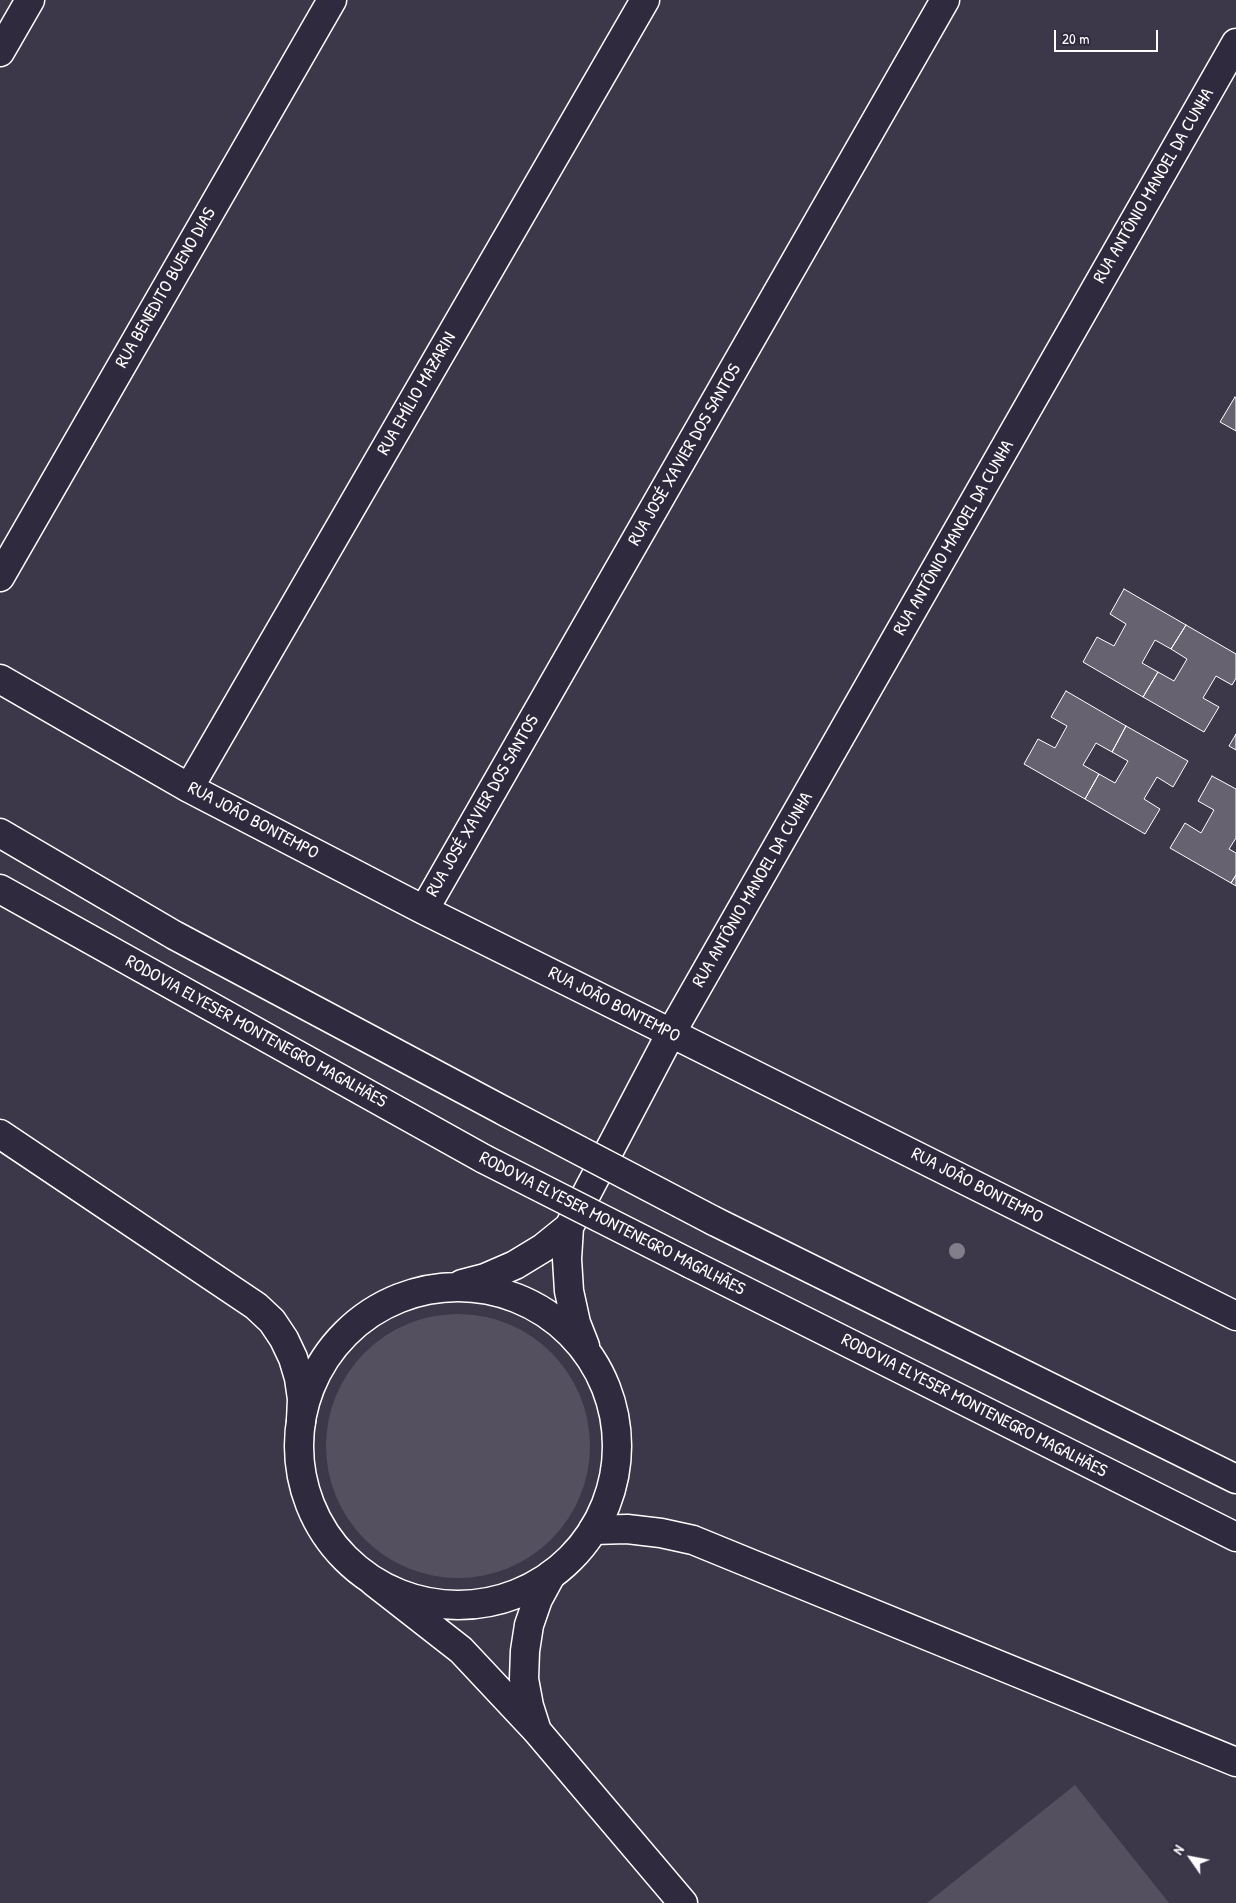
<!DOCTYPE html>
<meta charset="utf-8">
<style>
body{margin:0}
#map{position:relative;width:1236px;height:1903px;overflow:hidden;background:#3c3749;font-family:"Patrick Hand",sans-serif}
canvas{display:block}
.north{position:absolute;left:1166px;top:1833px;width:50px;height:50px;-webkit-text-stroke:4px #2f2a3d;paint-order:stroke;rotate:303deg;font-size:14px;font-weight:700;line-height:20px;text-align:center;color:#fff}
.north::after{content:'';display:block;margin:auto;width:18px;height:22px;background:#fff;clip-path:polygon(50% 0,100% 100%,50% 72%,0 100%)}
.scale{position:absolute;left:1054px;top:30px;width:104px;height:22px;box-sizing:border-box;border:2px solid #fff;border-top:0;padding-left:6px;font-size:15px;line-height:18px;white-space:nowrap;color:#fff;-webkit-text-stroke:4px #2f2a3d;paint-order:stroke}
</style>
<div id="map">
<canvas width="1236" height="1903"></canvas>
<div class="north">N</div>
<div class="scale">20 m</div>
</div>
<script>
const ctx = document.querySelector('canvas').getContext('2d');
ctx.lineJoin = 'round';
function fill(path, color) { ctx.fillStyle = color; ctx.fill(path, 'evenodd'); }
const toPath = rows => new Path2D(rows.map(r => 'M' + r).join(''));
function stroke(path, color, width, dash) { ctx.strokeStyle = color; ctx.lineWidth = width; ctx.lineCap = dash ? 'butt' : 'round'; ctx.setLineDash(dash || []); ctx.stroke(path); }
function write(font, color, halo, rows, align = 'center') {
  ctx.font = font + ' "Patrick Hand",sans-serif'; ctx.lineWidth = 4; ctx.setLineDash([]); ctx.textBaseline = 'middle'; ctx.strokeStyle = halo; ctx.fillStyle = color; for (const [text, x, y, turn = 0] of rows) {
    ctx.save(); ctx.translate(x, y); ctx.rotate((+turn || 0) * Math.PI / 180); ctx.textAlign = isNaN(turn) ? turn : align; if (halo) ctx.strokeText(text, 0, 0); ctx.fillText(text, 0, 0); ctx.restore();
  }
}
fill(toPath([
 '326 1446a132 132 0 1 1 264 0a132 132 0 1 1-264 0Z',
 [1075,1785,1169,1903,927,1903]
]), '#555060');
const building = toPath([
 [1235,397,1236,398,1236,431,1220,422,1235,397],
 [1124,589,1186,625,1171,649,1155,640,1142,663,1158,672,1143,697,1083,662,1097,637,1114,646,1126,624,1110,614,1124,589],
 [1186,625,1236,654,1236,678,1232,685,1216,676,1203,698,1219,707,1204,732,1143,697,1158,672,1174,681,1187,659,1171,649,1186,625],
 [1066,691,1126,726,1112,752,1096,743,1083,765,1099,774,1085,799,1024,764,1038,739,1055,748,1067,726,1051,717,1066,691],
 [1126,726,1188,761,1173,787,1157,777,1144,799,1160,809,1145,834,1085,799,1099,774,1115,783,1128,761,1112,752,1126,726],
 [1236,734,1236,750,1229,746,1236,734],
 [1212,776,1236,789,1236,838,1229,849,1236,853,1236,875,1231,883,1170,848,1185,823,1201,833,1214,810,1198,801,1212,776],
 [1236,875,1236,886,1231,883,1236,875]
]);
fill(building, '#666270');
stroke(building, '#fff', 1);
const minor = toPath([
 [0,52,30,0],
 [0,577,332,0],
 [0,679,189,788,424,910,671,1033,1236,43],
 [189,788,645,0],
 [424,910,945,0],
 [593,1530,627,1529,661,1533,693,1540,1236,1762],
 [374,1582,461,1650,537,1731,683,1903],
 [536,1728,529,1706,524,1679,525,1651,529,1625,538,1599,551,1575]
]);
const tertiary = toPath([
 [569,1227,567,1259,569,1291,576,1323,585,1346],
 [462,1284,485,1278,515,1265,543,1248,569,1227,671,1033,1236,1316],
 '299 1446a159 159 0 1 1 318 0a159 159 0 1 1-318 0Z'
]);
const primary = toPath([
 [0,833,174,935,506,1112],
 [0,889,484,1159],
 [0,1134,256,1306,272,1321,284,1339,293,1358,299,1378,302,1399,301,1421],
 [714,1221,1236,1479],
 [691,1264,1236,1537]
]);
stroke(minor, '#fff', 31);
stroke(tertiary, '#fff', 31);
stroke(primary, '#fff', 31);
stroke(minor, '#2f2a3d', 28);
stroke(tertiary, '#2f2a3d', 28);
stroke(primary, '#2f2a3d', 28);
const primaryBridge = toPath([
 [506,1112,714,1221],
 [484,1159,691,1264]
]);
stroke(primaryBridge, '#fff', 31, []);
stroke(primaryBridge, '#2f2a3d', 28);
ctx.fillStyle = '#827e8a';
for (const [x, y] of [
 [957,1251]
]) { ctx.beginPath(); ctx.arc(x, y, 8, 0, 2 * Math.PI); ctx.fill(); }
write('18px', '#fff', '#2f2a3d', [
 ["RUA ANTÔNIO MANOEL DA CUNHA",1154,186,-60],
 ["RUA BENEDITO BUENO DIAS",166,288,-60],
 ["RUA EMÍLIO MAZARIN",417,394,-60],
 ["RUA JOSÉ XAVIER DOS SANTOS",685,455,-60],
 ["RUA ANTÔNIO MANOEL DA CUNHA",954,538,-60],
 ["RUA JOSÉ XAVIER DOS SANTOS",483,806,-60],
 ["RUA JOÃO BONTEMPO",253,821,28],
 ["RUA ANTÔNIO MANOEL DA CUNHA",753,890,-60],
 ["RUA JOÃO BONTEMPO",614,1005,27],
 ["RODOVIA ELYESER MONTENEGRO MAGALHÃES",256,1032,29],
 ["RUA JOÃO BONTEMPO",977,1186,27],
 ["RODOVIA ELYESER MONTENEGRO MAGALHÃES",612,1224,27],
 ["RODOVIA ELYESER MONTENEGRO MAGALHÃES",974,1406,27]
]);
</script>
